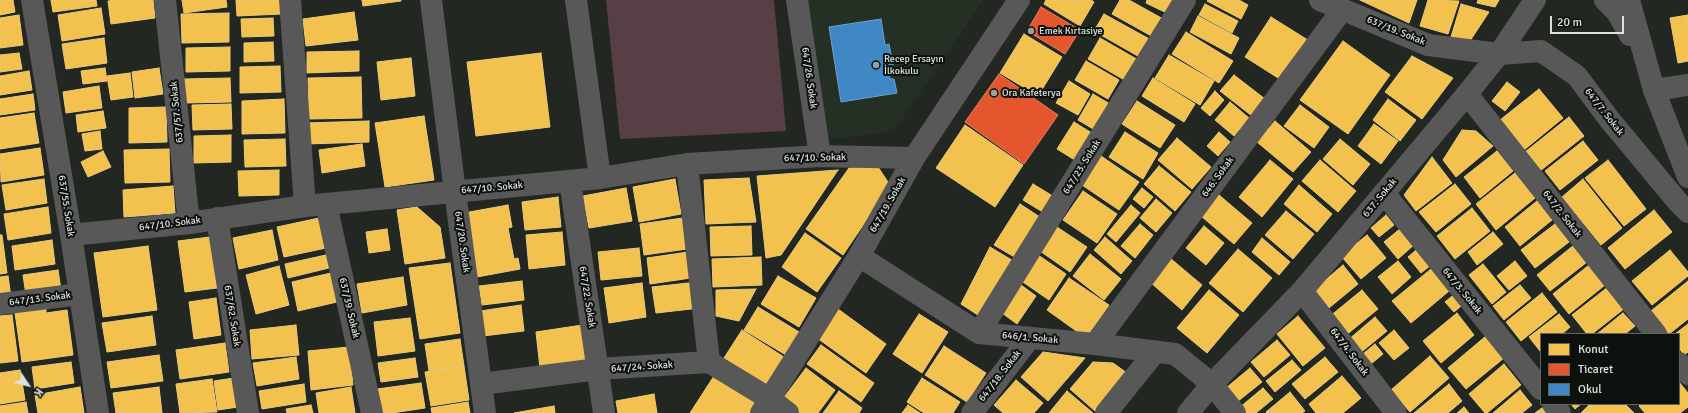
<!DOCTYPE html>
<meta charset="utf-8">
<style>
body{margin:0}
#map{position:relative;width:1688px;height:413px;overflow:hidden;background:#222722;font-family:Signika,sans-serif}
canvas{display:block}
.legend{position:absolute;left:1540px;top:333px;width:140px;height:72px;box-sizing:border-box;background:#0d110d;border:1px solid #606560;margin:0;padding:5px 7px;list-style:none;font-size:12px;color:#dce2dc}
.legend li{display:flex;align-items:center;gap:8px;height:20px}
.legend b{width:20px;border:1px solid #606560}
.north{position:absolute;left:8px;top:365px;width:40px;height:40px;-webkit-text-stroke:3px #0d110d;paint-order:stroke;rotate:125deg;font-size:11px;font-weight:700;line-height:16px;text-align:center;color:#dce2dc}
.north::after{content:'';display:block;margin:auto;width:14px;height:18px;background:#dce2dc;clip-path:polygon(50% 0,100% 100%,50% 72%,0 100%)}
.scale{position:absolute;left:1550px;top:16px;width:74px;height:18px;box-sizing:border-box;border:2px solid #dce2dc;border-top:0;padding-left:5px;font-size:12px;line-height:14px;white-space:nowrap;color:#dce2dc;-webkit-text-stroke:3px #0d110d;paint-order:stroke}
</style>
<div id="map">
<canvas width="1688" height="413"></canvas>
<ul class="legend">
<li><b style="height:11px;background:#f2c14e"></b>Konut</li>
<li><b style="height:11px;background:#e4572e"></b>Ticaret</li>
<li><b style="height:11px;background:#3f88c5"></b>Okul</li>
</ul>
<div class="north">K</div>
<div class="scale">20 m</div>
</div>
<script>
const ctx = document.querySelector('canvas').getContext('2d');
ctx.lineJoin = 'round';
function fill(path, color) { ctx.fillStyle = color; ctx.fill(path, 'evenodd'); }
const toPath = rows => new Path2D(rows.map(r => 'M' + r).join(''));
function stroke(path, color, width, dash) { ctx.strokeStyle = color; ctx.lineWidth = width; ctx.lineCap = dash ? 'butt' : 'round'; ctx.setLineDash(dash || []); ctx.stroke(path); }
function write(font, color, halo, rows, align = 'center') {
  ctx.font = font + ' Signika,sans-serif'; ctx.lineWidth = 4; ctx.setLineDash([]); ctx.textBaseline = 'middle'; ctx.strokeStyle = halo; ctx.fillStyle = color; for (const [text, x, y, turn = 0] of rows) {
    ctx.save(); ctx.translate(x, y); ctx.rotate((+turn || 0) * Math.PI / 180); ctx.textAlign = isNaN(turn) ? turn : align; if (halo) ctx.strokeText(text, 0, 0); ctx.fillText(text, 0, 0); ctx.restore();
  }
}
fill(toPath([
 [806,0,983,0,894,131,824,140]
]), '#253024');
fill(toPath([
 [606,0,774,0,786,131,620,139]
]), '#583f46');
const homes = toPath([
 [0,0,13,0,15,12,0,15,0,0],
 [51,0,96,0,97,6,53,12,51,0],
 [115,0,153,0,155,18,111,24,108,1,115,0],
 [182,0,226,0,227,7,184,13,182,0],
 [236,0,282,0,282,14,237,16,236,0],
 [362,0,401,0,401,1,363,6,362,0],
 [1046,0,1091,0,1094,2,1080,26,1044,4,1046,0],
 [1120,0,1129,0,1165,20,1155,38,1112,14,1120,0],
 [1147,0,1181,0,1173,16,1146,3,1147,0],
 [1208,0,1239,0,1248,5,1241,19,1207,1,1208,0],
 [1360,0,1417,0,1409,23,1360,0],
 [1428,0,1459,1,1448,34,1420,26,1428,0],
 [1478,0,1499,0,1495,7,1477,3,1478,0],
 [1205,4,1238,21,1232,33,1199,15,1205,4],
 [1461,4,1489,12,1468,44,1451,37,1461,4],
 [101,8,105,34,62,41,58,15,101,8],
 [354,12,358,40,306,46,303,19,354,12],
 [229,13,229,42,182,43,181,14,229,13],
 [1104,14,1153,41,1143,59,1094,31,1104,14],
 [19,15,23,45,0,48,0,18,19,15],
 [1688,15,1688,61,1678,63,1670,18,1688,15],
 [1198,16,1239,38,1231,54,1190,32,1198,16],
 [1271,17,1311,42,1286,83,1245,57,1271,17],
 [273,18,274,36,242,37,241,19,273,18],
 [1186,32,1233,61,1219,83,1172,54,1186,32],
 [1024,34,1062,57,1038,96,1000,73,1024,34],
 [104,38,107,63,66,69,62,44,104,38],
 [1100,38,1140,61,1128,82,1088,59,1100,38],
 [1343,41,1390,75,1348,134,1300,100,1343,41],
 [273,42,274,61,244,62,244,43,273,42],
 [230,47,230,71,186,72,186,48,230,47],
 [359,51,359,71,307,73,307,52,359,51],
 [19,53,22,69,0,72,0,55,19,53],
 [541,53,550,127,476,136,467,62,541,53],
 [1169,55,1214,81,1200,105,1155,78,1169,55],
 [1412,56,1453,78,1422,119,1385,92,1412,56],
 [411,58,415,96,381,100,377,62,411,58],
 [1086,61,1119,80,1108,99,1075,80,1086,61],
 [280,66,281,92,240,93,240,67,280,66],
 [105,68,107,81,83,84,81,71,105,68],
 [159,68,163,94,135,98,132,72,159,68],
 [29,71,32,90,0,95,0,76,29,71],
 [130,73,133,97,111,100,107,76,130,73],
 [1234,75,1269,102,1256,119,1220,91,1234,75],
 [361,77,362,118,309,119,308,78,361,77],
 [230,78,231,102,185,103,184,79,230,78],
 [1153,78,1195,104,1184,122,1142,96,1153,78],
 [1069,81,1090,94,1078,115,1056,103,1069,81],
 [1507,82,1520,92,1505,111,1492,101,1507,82],
 [99,86,102,108,66,113,63,92,99,86],
 [1539,89,1563,118,1524,150,1500,120,1539,89],
 [1215,91,1224,100,1210,116,1201,108,1215,91],
 [33,94,35,110,0,115,0,99,33,94],
 [1093,94,1110,104,1095,130,1078,120,1093,94],
 [284,99,285,133,242,134,242,101,284,99],
 [1388,99,1416,120,1400,141,1373,120,1388,99],
 [1137,101,1175,125,1160,148,1122,124,1137,101],
 [1230,102,1249,118,1234,136,1215,120,1230,102],
 [231,104,232,129,193,130,192,105,231,104],
 [1300,105,1329,127,1314,148,1284,126,1300,105],
 [166,107,167,142,129,143,129,108,166,107],
 [103,111,106,128,78,132,76,115,103,111],
 [34,113,39,143,0,149,0,118,34,113],
 [424,116,434,180,385,187,375,123,424,116],
 [1569,117,1584,136,1540,171,1525,152,1569,117],
 [369,121,369,142,306,144,305,123,369,121],
 [1275,121,1311,152,1293,172,1257,142,1275,121],
 [1074,122,1095,135,1078,162,1057,149,1074,122],
 [1374,124,1398,141,1381,164,1358,146,1374,124],
 [965,125,1023,165,995,207,936,168,965,125],
 [1462,130,1476,131,1493,146,1456,177,1443,160,1462,130],
 [100,131,102,149,85,151,82,134,100,131],
 [1125,132,1158,153,1143,179,1109,157,1125,132],
 [1219,132,1230,142,1218,156,1207,146,1219,132],
 [231,135,231,162,194,163,194,136,231,135],
 [1177,138,1211,167,1192,189,1158,160,1177,138],
 [285,139,286,166,245,167,244,140,285,139],
 [1340,139,1370,164,1353,185,1323,159,1340,139],
 [1583,141,1598,160,1560,190,1545,171,1583,141],
 [362,144,365,166,322,173,319,150,362,144],
 [40,148,44,175,1,182,0,154,40,148],
 [169,149,170,182,125,183,124,150,169,149],
 [103,151,111,167,88,177,81,162,103,151],
 [1497,151,1513,171,1480,198,1464,177,1497,151],
 [1101,156,1139,182,1119,210,1082,185,1101,156],
 [1432,157,1452,183,1416,211,1404,195,1432,157],
 [1270,160,1293,179,1262,217,1239,197,1270,160],
 [1320,160,1356,191,1338,212,1302,181,1320,160],
 [1608,160,1646,209,1624,226,1585,178,1608,160],
 [1159,166,1191,192,1175,211,1144,184,1159,166],
 [878,167,890,185,843,255,806,229,849,168,878,167],
 [279,170,279,195,239,196,238,171,279,170],
 [838,170,781,255,766,258,757,176,838,170],
 [1515,173,1535,198,1496,230,1476,204,1515,173],
 [749,178,756,222,706,224,704,180,749,178],
 [44,179,47,203,6,210,2,185,44,179],
 [675,179,681,214,639,222,633,187,675,179],
 [1583,179,1622,228,1601,245,1562,197,1583,179],
 [1033,184,1056,198,1046,214,1023,200,1033,184],
 [1455,184,1471,204,1436,232,1419,212,1455,184],
 [1299,185,1332,214,1317,232,1284,204,1299,185],
 [173,186,175,213,124,217,123,190,173,186],
 [626,188,632,221,589,228,583,196,626,188],
 [1142,188,1153,197,1144,208,1133,199,1142,188],
 [1083,191,1117,214,1097,243,1063,220,1083,191],
 [1219,195,1252,223,1234,244,1201,216,1219,195],
 [558,197,561,227,525,230,522,202,558,197],
 [1156,199,1172,213,1156,232,1140,218,1156,199],
 [1537,201,1552,220,1520,246,1505,227,1537,201],
 [1020,204,1043,219,1018,259,994,245,1020,204],
 [508,205,512,227,508,228,514,259,518,258,520,269,477,277,464,213,508,205],
 [1131,205,1140,213,1116,242,1107,234,1131,205],
 [48,207,51,233,8,240,4,214,48,207],
 [417,207,440,227,445,258,405,264,397,210,417,207],
 [1472,208,1490,231,1455,259,1437,236,1472,208],
 [1654,210,1672,232,1625,269,1608,248,1654,210],
 [1286,211,1314,234,1293,259,1265,235,1286,211],
 [1386,215,1394,225,1379,237,1371,228,1386,215],
 [319,218,326,248,284,257,277,227,319,218],
 [683,218,687,249,644,255,640,224,683,218],
 [1140,224,1153,235,1135,258,1121,246,1140,224],
 [1555,224,1569,242,1535,268,1521,250,1555,224],
 [751,226,752,255,711,256,710,227,751,226],
 [1204,226,1224,243,1206,265,1186,248,1204,226],
 [1057,227,1087,247,1070,272,1040,251,1057,227],
 [1401,228,1415,244,1398,259,1384,242,1401,228],
 [387,229,390,250,369,253,366,232,387,229],
 [272,230,278,260,239,269,233,238,272,230],
 [562,232,565,265,529,269,526,235,562,232],
 [1493,232,1503,244,1477,265,1468,252,1493,232],
 [805,233,841,258,817,292,782,267,805,233],
 [0,235,2,235,7,273,0,274,0,235],
 [1367,235,1386,258,1361,279,1341,256,1367,235],
 [210,237,217,288,185,292,178,241,210,237],
 [1105,237,1132,261,1121,274,1094,250,1105,237],
 [1262,238,1290,262,1279,275,1252,252,1262,238],
 [52,240,55,264,15,270,12,246,52,240],
 [1422,245,1436,261,1421,273,1408,257,1422,245],
 [1574,245,1587,262,1550,291,1537,275,1574,245],
 [148,246,157,310,103,317,94,253,148,246],
 [990,247,1015,262,981,317,961,304,990,247],
 [639,248,642,276,601,280,598,252,639,248],
 [1238,249,1272,278,1243,312,1209,283,1238,249],
 [1670,250,1688,272,1688,276,1652,305,1632,281,1670,250],
 [688,252,691,278,650,284,647,258,688,252],
 [1090,254,1121,279,1104,300,1073,276,1090,254],
 [326,255,329,268,288,278,285,264,326,255],
 [1038,255,1066,274,1049,300,1020,280,1038,255],
 [761,257,762,285,713,287,712,259,761,257],
 [1170,258,1202,285,1182,310,1150,282,1170,258],
 [1398,261,1411,277,1392,294,1378,277,1398,261],
 [1515,261,1527,276,1509,290,1497,276,1515,261],
 [450,263,460,333,420,339,409,268,450,263],
 [1483,264,1506,292,1492,304,1469,275,1483,264],
 [1343,265,1358,284,1324,312,1309,294,1343,265],
 [1589,265,1605,285,1569,314,1553,294,1589,265],
 [279,266,289,305,256,314,246,275,279,266],
 [1431,269,1449,291,1411,323,1392,301,1431,269],
 [58,270,61,290,26,295,23,275,58,270],
 [331,273,337,302,298,311,292,282,331,273],
 [8,276,11,297,0,298,0,277,8,276],
 [778,276,816,298,799,327,761,304,778,276],
 [403,277,407,305,362,313,357,284,403,277],
 [1069,278,1109,305,1086,338,1047,310,1069,278],
 [522,281,524,300,482,305,479,286,522,281],
 [1688,281,1688,319,1669,334,1651,311,1688,281],
 [697,282,700,308,656,313,652,287,697,282],
 [642,283,646,317,609,323,604,288,642,283],
 [1021,285,1036,296,1017,324,1002,313,1021,285],
 [1520,285,1531,298,1504,320,1493,306,1520,285],
 [1608,287,1625,308,1592,334,1587,334,1572,315,1608,287],
 [756,289,739,321,716,316,716,290,756,289],
 [1209,290,1239,315,1207,353,1177,328,1209,290],
 [1362,290,1378,309,1345,336,1329,317,1362,290],
 [1457,292,1466,302,1454,312,1445,302,1457,292],
 [1542,293,1557,312,1521,341,1506,322,1542,293],
 [216,298,221,335,194,339,189,302,216,298],
 [521,305,524,331,483,336,480,311,521,305],
 [758,307,799,332,786,355,744,330,758,307],
 [46,309,46,313,67,310,73,355,22,362,15,313,46,309],
 [838,309,886,344,866,373,817,338,838,309],
 [1457,313,1474,335,1441,363,1423,341,1457,313],
 [1623,313,1635,326,1625,334,1597,334,1623,313],
 [919,314,948,332,922,373,893,354,919,314],
 [1559,314,1570,327,1562,334,1541,334,1540,351,1529,337,1559,314],
 [12,315,18,361,0,363,0,316,12,315],
 [152,316,156,345,107,352,102,323,152,316],
 [1298,316,1325,348,1303,366,1277,334,1298,316],
 [1375,317,1387,331,1359,354,1348,340,1375,317],
 [410,318,415,351,378,356,374,322,410,318],
 [589,324,594,360,540,368,536,332,589,324],
 [1688,324,1688,352,1684,355,1679,348,1679,334,1675,334,1688,324],
 [296,325,299,355,252,359,250,330,296,325],
 [742,330,784,357,765,385,724,358,742,330],
 [1394,330,1409,348,1394,360,1379,343,1394,330],
 [1486,336,1504,358,1466,389,1448,368,1486,336],
 [460,339,464,366,429,371,425,344,460,339],
 [1277,340,1290,355,1264,377,1251,362,1277,340],
 [225,343,229,372,180,379,176,350,225,343],
 [1375,344,1383,354,1366,368,1358,358,1375,344],
 [821,345,874,383,861,402,807,364,821,345],
 [944,346,986,373,967,402,925,375,944,346],
 [349,347,353,385,311,390,308,351,349,347],
 [1043,352,1085,358,1048,401,1021,377,1043,352],
 [159,355,163,381,111,388,107,362,159,355],
 [1430,356,1449,378,1410,412,1391,390,1430,356],
 [296,357,299,379,257,386,253,363,296,357],
 [1325,357,1338,372,1305,399,1292,384,1325,357],
 [415,358,418,377,381,382,378,363,415,358],
 [1292,360,1301,370,1275,392,1266,381,1292,360],
 [71,362,74,383,35,389,32,367,71,362],
 [1093,362,1113,363,1127,373,1095,411,1070,389,1093,362],
 [1504,364,1521,385,1487,413,1485,413,1469,394,1504,364],
 [464,366,469,400,431,406,425,372,464,366],
 [806,368,835,390,818,413,800,413,782,400,806,368],
 [1250,368,1262,382,1237,402,1226,388,1250,368],
 [20,370,25,400,0,404,0,373,20,370],
 [714,376,757,404,751,413,690,413,714,376],
 [1342,376,1361,398,1343,413,1316,413,1309,404,1342,376],
 [234,378,238,407,218,410,214,381,234,378],
 [922,378,960,402,953,413,924,413,907,402,922,378],
 [212,379,217,412,180,413,176,384,212,379],
 [1016,380,1043,403,1034,413,1003,413,994,405,1016,380],
 [1679,382,1688,393,1688,407,1680,413,1645,413,1639,406,1641,404,1679,404,1679,382],
 [421,383,425,408,392,413,381,413,377,389,421,383],
 [304,384,306,402,262,409,259,391,304,384],
 [1449,384,1462,401,1448,413,1414,413,1449,384],
 [80,387,84,413,38,413,35,395,80,387],
 [159,387,162,413,116,413,113,393,159,387],
 [351,387,355,413,319,413,316,393,351,387],
 [1263,388,1273,399,1256,413,1243,413,1239,408,1263,388],
 [1520,390,1532,405,1522,413,1493,413,1520,390],
 [839,391,862,408,859,413,823,413,839,391],
 [1067,391,1093,413,1049,413,1067,391],
 [1290,392,1305,411,1302,413,1267,413,1266,412,1290,392],
 [654,394,657,413,618,413,616,401,654,394],
 [26,402,28,413,0,413,0,406,26,402],
 [468,402,470,413,432,413,431,408,468,402],
 [1571,404,1581,404,1575,409,1571,404],
 [1590,404,1625,404,1634,413,1581,413,1590,404],
 [311,405,313,413,287,413,286,409,311,405],
 [908,405,920,413,902,413,908,405],
 [554,406,555,413,514,413,554,406],
 [1464,407,1469,413,1457,413,1464,407],
 [1542,408,1546,413,1535,413,1542,408]
]);
fill(homes, '#f2c14e');
stroke(homes, '#ebcb79', 1);
const shops = toPath([
 [1041,7,1080,30,1065,54,1027,31,1041,7],
 [999,74,1058,115,1024,164,965,122,999,74]
]);
fill(shops, '#e4572e');
stroke(shops, '#e28162', 1);
const schools = toPath([
 [881,19,885,45,889,44,893,65,888,66,890,79,894,79,897,93,841,102,829,27,881,19]
]);
fill(schools, '#3f88c5');
stroke(schools, '#6ea3cc', 1);
stroke(toPath([
 [32,0,71,235,98,413],
 [165,0,189,223],
 [290,0,305,206],
 [431,0,455,192,485,413],
 [576,0,600,178],
 [797,0,820,156],
 [1654,90,1688,85],
 [1467,94,1656,334],
 [687,164,709,362],
 [570,181,604,413],
 [1384,193,1541,389],
 [326,204,372,413],
 [217,218,248,413],
 [71,235,189,223,305,206,600,178,687,164,820,156,914,158],
 [859,256,979,333,1095,344,1175,354,1212,384,1235,413],
 [1302,291,1396,413],
 [0,304,80,294],
 [979,333,1185,0],
 [1095,344,1342,10],
 [1679,363,1688,374],
 [481,384,598,369,709,362,770,399,788,413],
 [1553,404,1560,413],
 [761,413,859,256,914,158,1019,0],
 [972,413,1029,339],
 [1106,413,1155,352]
]), '#595858', 22);
stroke(toPath([
 [1320,0,1428,45,1499,54,1541,51,1577,76,1609,119,1678,202,1688,212],
 [1605,0,1617,12,1630,35],
 [1629,0,1654,90,1688,177],
 [1188,413,1212,384,1302,291,1467,94,1499,54,1535,0]
]), '#595858', 22);
for (const [x, y, r, color] of [
 [1031,31,4,"#9ba19b"],
 [876,65,4,"#9ba19b"],
 [994,93,4,"#9ba19b"]
]) { const dot = new Path2D(); dot.arc(x, y, r, 0, 2 * Math.PI); ctx.fillStyle = color; ctx.fill(dot); stroke(dot, '#0d110d', 1.5); }
write('10px', '#dce2dc', '#0d110d', [
 ["Emek Kırtasiye",1039,31],
 ["Recep Ersayın",884,59],
 ["İlkokulu",884,71],
 ["Ora Kafeterya",1002,93]
], 'left');
write('10px', '#dce2dc', '#0d110d', [
 ["637/19. Sokak",1396,31,22],
 ["647/26. Sokak",809,78,82],
 ["637/57. Sokak",177,112,-96],
 ["647/7. Sokak",1604,112,52],
 ["647/10. Sokak",815,158,-1],
 ["647/23. Sokak",1082,167,-58],
 ["646. Sokak",1218,177,-54],
 ["647/10. Sokak",492,188,-5],
 ["637. Sokak",1380,198,-50],
 ["647/19. Sokak",888,205,-60],
 ["637/55. Sokak",66,206,81],
 ["647/2. Sokak",1562,214,52],
 ["647/10. Sokak",170,224,-7],
 ["647/20. Sokak",462,242,82],
 ["647/3. Sokak",1462,291,51],
 ["647/22. Sokak",587,297,81],
 ["647/13. Sokak",40,299,-7],
 ["637/39. Sokak",349,308,77],
 ["637/62. Sokak",232,316,81],
 ["646/1. Sokak",1030,338,5],
 ["647/4. Sokak",1349,352,53],
 ["647/24. Sokak",642,367,-4],
 ["647/18. Sokak",1000,376,-52]
]);
</script>
